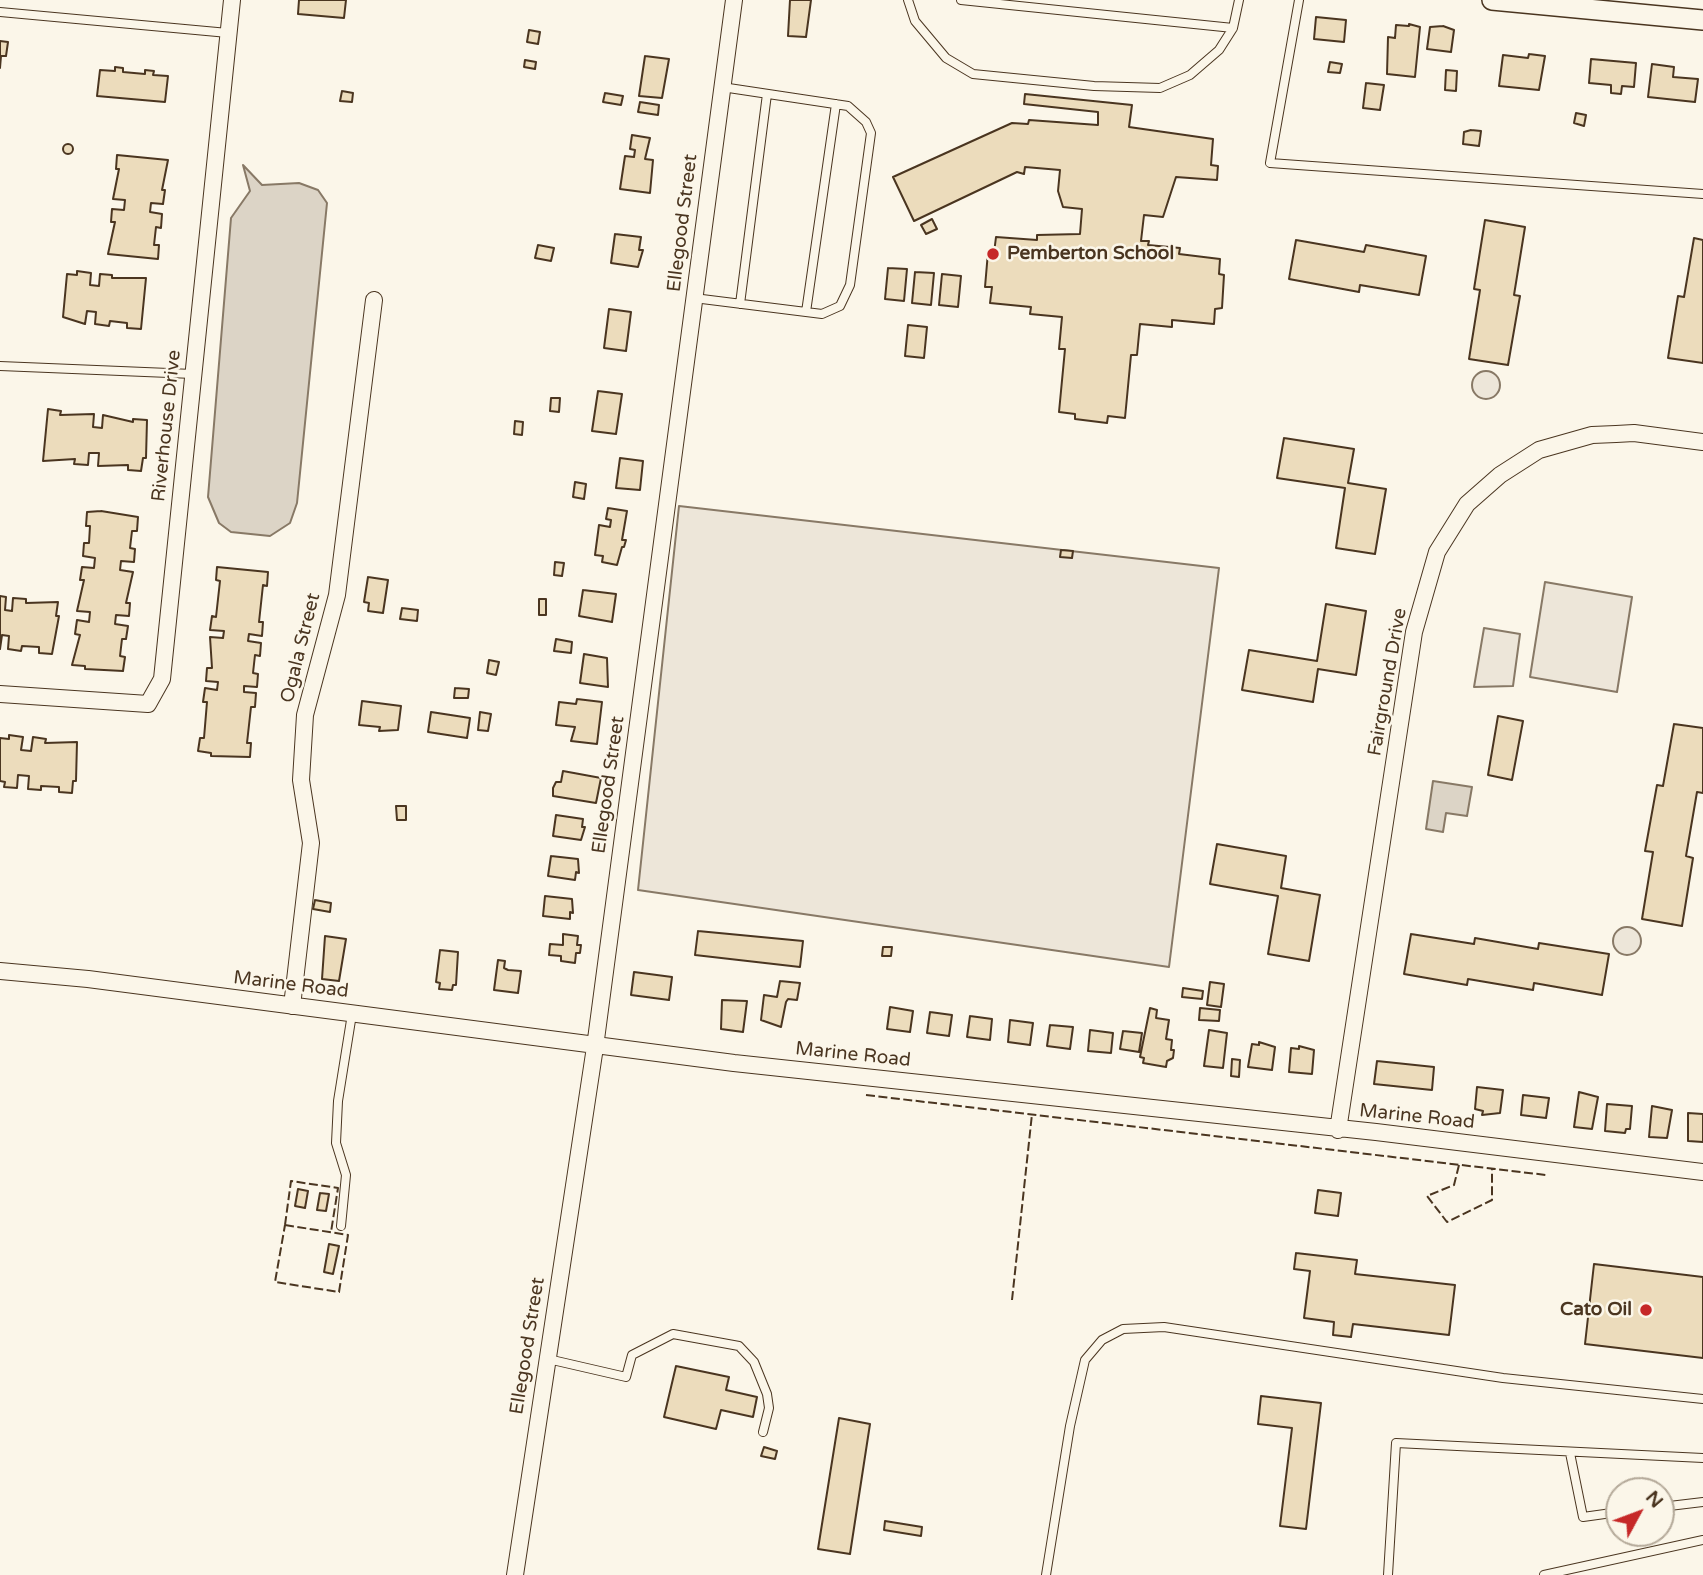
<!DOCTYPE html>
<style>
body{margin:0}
#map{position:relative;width:1703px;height:1575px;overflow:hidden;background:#fbf6e9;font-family:"Varela Round",sans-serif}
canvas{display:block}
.north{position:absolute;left:1605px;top:1477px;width:70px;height:70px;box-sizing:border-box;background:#fbf6e9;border:2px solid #b4a999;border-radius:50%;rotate:49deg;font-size:19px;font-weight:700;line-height:28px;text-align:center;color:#4a3520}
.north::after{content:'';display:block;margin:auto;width:24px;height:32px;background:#c62828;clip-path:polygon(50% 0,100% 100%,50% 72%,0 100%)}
</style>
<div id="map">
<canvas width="1703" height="1575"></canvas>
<div class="north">N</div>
</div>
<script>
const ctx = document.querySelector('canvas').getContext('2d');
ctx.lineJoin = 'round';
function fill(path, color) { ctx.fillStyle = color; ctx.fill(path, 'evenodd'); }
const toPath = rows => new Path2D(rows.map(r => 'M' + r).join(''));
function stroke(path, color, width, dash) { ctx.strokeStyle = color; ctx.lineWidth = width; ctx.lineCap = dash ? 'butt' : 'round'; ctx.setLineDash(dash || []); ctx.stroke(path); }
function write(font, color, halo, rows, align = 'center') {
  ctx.font = font + ' "Varela Round",sans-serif'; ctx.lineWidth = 5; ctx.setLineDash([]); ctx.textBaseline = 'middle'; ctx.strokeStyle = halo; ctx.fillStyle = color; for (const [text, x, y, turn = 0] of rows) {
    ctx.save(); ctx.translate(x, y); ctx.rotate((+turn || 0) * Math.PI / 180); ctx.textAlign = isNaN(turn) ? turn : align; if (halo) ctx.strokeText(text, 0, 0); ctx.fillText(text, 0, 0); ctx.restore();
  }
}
const green = toPath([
 '1472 385a14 14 0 1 1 28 0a14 14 0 1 1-28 0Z',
 [679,506,1219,568,1169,967,638,890,679,506],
 [1545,582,1632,597,1617,692,1530,677,1545,582],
 [1484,628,1520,634,1513,686,1474,687,1484,628],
 '1613 941a14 14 0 1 1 28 0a14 14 0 1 1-28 0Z'
]);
fill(green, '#ede6d9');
stroke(green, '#887966', 2);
const water = toPath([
 [243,165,262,185,299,183,318,190,327,203,297,503,290,523,270,536,231,532,219,523,208,497,231,218,250,191,243,165],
 [1433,781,1472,787,1467,816,1446,813,1443,832,1426,829,1433,781]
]);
fill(water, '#dcd4c6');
stroke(water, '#887966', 2);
const building = toPath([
 [299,0,346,0,344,18,298,14,299,0],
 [790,0,811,0,806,37,788,36,790,0],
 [1316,17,1346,20,1344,42,1314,39,1316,17],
 [1409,24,1420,27,1415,77,1387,74,1388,37,1395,38,1396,25,1409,26,1409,24],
 [1443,26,1454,30,1451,52,1427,49,1430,27,1443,26],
 [529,30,540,32,538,44,527,42,529,30],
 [0,41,8,42,6,56,1,56,0,68,0,41],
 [1529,54,1545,56,1539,90,1499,86,1503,55,1528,58,1529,54],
 [645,56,669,59,662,98,639,96,645,56],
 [1591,59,1636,63,1634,87,1622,86,1621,94,1611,93,1611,85,1589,83,1591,59],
 [525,60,536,62,535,69,524,67,525,60],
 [1330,62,1342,64,1340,73,1328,72,1330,62],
 [1652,64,1674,67,1673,77,1698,79,1695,102,1648,97,1652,64],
 [115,67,123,68,123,72,145,74,145,70,154,71,153,75,168,76,165,102,97,96,100,70,115,71,115,67],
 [1446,70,1457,71,1456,91,1445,90,1446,70],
 [1366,83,1384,85,1380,110,1363,108,1366,83],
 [342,91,353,93,352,102,340,101,342,91],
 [605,93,623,96,621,105,603,102,605,93],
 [1025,94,1132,105,1129,127,1213,139,1211,165,1218,166,1217,180,1176,177,1163,217,1144,215,1141,241,1149,241,1148,245,1180,248,1179,254,1220,259,1219,274,1224,275,1222,308,1215,309,1214,324,1172,320,1172,327,1140,324,1137,355,1131,355,1125,418,1108,416,1107,423,1075,419,1075,414,1059,412,1065,349,1059,349,1062,317,1030,314,1031,307,990,303,992,287,985,287,988,252,994,253,996,237,1037,240,1037,235,1080,234,1082,209,1063,207,1058,191,1060,170,1025,167,1024,174,1017,172,914,221,893,177,1012,123,1028,124,1029,120,1098,125,1098,112,1024,104,1025,94],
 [640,102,659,105,658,115,638,112,640,102],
 [1576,113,1586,115,1584,126,1574,123,1576,113],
 [1471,130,1481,131,1479,146,1463,144,1464,132,1471,130],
 [632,135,650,138,645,159,653,160,650,193,620,189,625,156,634,157,635,150,630,149,632,135],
 '63 149a5 5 0 1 1 10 0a5 5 0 1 1-10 0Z',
 [117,155,168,160,162,190,165,190,163,204,151,203,150,212,162,214,161,228,156,227,154,245,159,245,158,259,108,254,115,222,111,222,112,209,124,210,125,200,113,199,119,169,116,169,117,155],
 [932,219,937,229,926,234,921,225,932,219],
 [1485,220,1525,227,1514,295,1520,296,1508,365,1469,359,1480,290,1474,289,1485,220],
 [615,234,641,237,639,250,643,250,638,267,611,263,615,234],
 [1694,238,1703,240,1703,363,1668,358,1678,296,1684,297,1694,238],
 [1296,240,1364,252,1366,245,1426,256,1419,295,1360,285,1359,292,1289,279,1296,240],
 [538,245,554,248,551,261,535,258,538,245],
 [888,268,907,269,904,301,885,299,888,268],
 [77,271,91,273,90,285,99,286,100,274,112,275,112,278,146,278,141,329,127,328,127,323,110,321,109,326,95,324,96,312,87,311,85,324,63,317,67,274,77,275,77,271],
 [915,272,934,273,931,305,912,303,915,272],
 [942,274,961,276,958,307,939,305,942,274],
 [609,309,631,312,626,351,604,348,609,309],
 [908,325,927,327,924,358,905,356,908,325],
 [598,391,622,394,616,434,592,431,598,391],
 [551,398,560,398,559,412,550,411,551,398],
 [48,409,61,411,60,415,94,414,93,427,102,428,103,415,133,422,133,419,147,420,146,458,143,458,141,471,128,470,128,465,98,466,99,453,89,453,88,465,74,464,75,459,43,461,48,409],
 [515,421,523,422,522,435,514,434,515,421],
 [1284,438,1354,449,1348,483,1386,489,1375,554,1336,548,1345,488,1277,478,1284,438],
 [620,458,643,461,640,490,616,488,620,458],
 [575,482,586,484,584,499,573,497,575,482],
 [608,508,627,511,622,540,626,540,624,547,622,547,617,565,602,562,603,556,595,555,599,525,610,527,611,520,606,519,608,508],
 [101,511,138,517,137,531,132,531,130,548,135,549,134,562,121,561,120,570,133,572,126,603,130,603,129,616,116,615,115,624,128,626,126,639,122,639,120,656,125,657,123,671,85,669,85,666,72,665,80,635,75,634,77,620,89,622,90,612,77,611,84,580,80,580,82,567,94,568,95,558,83,556,84,543,89,543,90,526,86,526,87,512,101,511],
 [1061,550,1073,551,1072,558,1060,557,1061,550],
 [555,562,564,563,562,576,554,575,555,562],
 [217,567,268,572,267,586,263,585,259,622,263,622,262,636,249,634,248,641,261,643,260,656,255,655,253,673,258,674,257,687,244,686,244,692,256,693,255,707,251,707,247,743,251,743,250,757,211,756,211,753,198,751,200,738,204,738,207,702,203,702,205,688,217,690,218,682,206,681,207,668,212,668,210,637,223,638,224,631,210,630,212,616,216,617,220,581,216,580,217,567],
 [368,577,388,580,383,613,368,611,369,603,364,602,368,577],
 [583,590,616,594,612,622,579,616,583,590],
 [0,596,6,597,5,610,12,611,13,598,26,599,26,603,58,602,56,616,59,616,52,654,39,653,39,647,22,646,21,651,8,649,9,636,2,635,0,649,0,596],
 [539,599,546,599,546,615,539,615,539,599],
 [1326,604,1366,611,1356,675,1318,669,1313,702,1242,690,1249,650,1317,661,1326,604],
 [402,608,418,610,417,621,400,619,402,608],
 [556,639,572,642,571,653,554,651,556,639],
 [584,654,607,658,608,687,580,683,584,654],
 [489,660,499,662,496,675,487,673,489,660],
 [455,688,469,689,468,698,454,698,455,688],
 [577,699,602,702,597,744,571,741,575,727,556,725,559,702,576,704,577,699],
 [362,701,401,706,398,730,379,731,380,727,359,725,362,701],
 [431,712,470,718,467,738,428,732,431,712],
 [480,712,491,714,488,731,478,730,480,712],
 [1498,716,1523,721,1512,780,1488,775,1498,716],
 [1674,724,1703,728,1703,793,1697,792,1686,856,1693,858,1682,926,1642,919,1653,852,1645,851,1657,785,1663,786,1674,724],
 [9,735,23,737,21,750,31,751,33,737,46,739,45,743,77,742,76,781,73,781,72,793,59,792,59,787,41,786,41,790,28,789,29,776,18,775,17,788,4,787,5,782,0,781,0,738,9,739,9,735],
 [563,771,601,778,596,803,553,796,553,788,556,782,561,782,563,771],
 [396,806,406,806,406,820,397,820,396,806],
 [556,815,583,819,582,827,585,827,581,840,553,836,556,815],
 [1217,844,1286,856,1281,888,1320,895,1309,961,1268,954,1278,896,1210,884,1217,844],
 [551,856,578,859,579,873,576,872,575,880,548,876,551,856],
 [545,896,572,899,573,913,570,912,570,919,543,916,545,896],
 [315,900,331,903,330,912,313,909,315,900],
 [698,931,803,941,800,967,695,955,698,931],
 [563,934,578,936,577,945,581,945,580,953,576,953,575,963,561,961,561,956,549,955,550,944,563,945,563,934],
 [1411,934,1474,944,1475,938,1538,949,1539,943,1609,954,1602,995,1534,983,1533,990,1468,979,1467,985,1404,974,1411,934],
 [325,936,346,939,339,981,322,979,325,936],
 [883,947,892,947,891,956,882,956,883,947],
 [440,950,458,952,456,985,453,985,452,990,439,989,440,983,436,982,440,950],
 [498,960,505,961,504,968,508,970,521,971,518,993,494,990,498,960],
 [634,972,672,977,669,1000,631,995,634,972],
 [780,981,800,983,797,1000,788,999,786,1002,781,1027,761,1020,764,995,777,997,780,981],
 [1210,982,1224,984,1221,1007,1207,1005,1210,982],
 [1183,988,1203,991,1202,999,1182,997,1183,988],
 [722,1000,747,1001,743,1032,721,1029,722,1000],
 [890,1007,913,1011,910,1032,887,1029,890,1007],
 [1150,1008,1157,1010,1156,1018,1169,1020,1166,1039,1172,1040,1171,1050,1174,1050,1173,1058,1167,1061,1166,1067,1143,1063,1144,1058,1140,1057,1150,1008],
 [1200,1008,1220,1010,1219,1021,1199,1020,1200,1008],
 [930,1012,952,1015,949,1036,927,1033,930,1012],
 [970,1016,992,1019,990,1040,967,1037,970,1016],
 [1010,1020,1033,1023,1030,1045,1008,1042,1010,1020],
 [1050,1025,1073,1027,1070,1049,1047,1046,1050,1025],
 [1090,1030,1113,1033,1111,1053,1088,1051,1090,1030],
 [1209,1030,1227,1033,1223,1068,1204,1066,1209,1030],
 [1123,1031,1142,1033,1139,1052,1120,1049,1123,1031],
 [1259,1042,1275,1047,1272,1070,1248,1067,1252,1044,1259,1045,1259,1042],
 [1299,1046,1314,1050,1312,1074,1289,1072,1291,1048,1299,1049,1299,1046],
 [1232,1059,1240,1060,1239,1077,1231,1076,1232,1059],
 [1377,1061,1434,1067,1432,1090,1374,1084,1377,1061],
 [1477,1087,1503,1090,1500,1113,1482,1115,1483,1111,1475,1109,1477,1087],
 [1579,1092,1598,1097,1592,1129,1574,1127,1579,1092],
 [1523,1095,1549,1098,1546,1118,1521,1115,1523,1095],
 [1607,1104,1632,1106,1630,1129,1626,1129,1625,1133,1605,1131,1607,1104],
 [1652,1106,1672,1110,1667,1138,1649,1137,1652,1106],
 [1688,1113,1703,1114,1703,1142,1688,1141,1688,1113],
 [298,1189,308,1191,305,1208,295,1206,298,1189],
 [1318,1190,1341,1193,1338,1216,1315,1213,1318,1190],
 [320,1193,329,1194,326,1211,317,1210,320,1193],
 [329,1244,339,1246,333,1274,324,1272,329,1244],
 [1296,1253,1357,1260,1355,1274,1455,1285,1449,1335,1353,1324,1351,1337,1333,1335,1334,1322,1304,1318,1310,1271,1294,1269,1296,1253],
 [1594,1264,1703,1277,1703,1358,1585,1344,1594,1264],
 [676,1366,729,1377,726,1390,757,1397,753,1417,721,1410,716,1429,664,1417,676,1366],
 [1261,1396,1321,1403,1306,1529,1280,1526,1292,1428,1258,1424,1261,1396],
 [839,1418,870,1424,850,1554,818,1549,839,1418],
 [764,1447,777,1451,775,1459,761,1456,764,1447],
 [885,1521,922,1527,921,1536,884,1530,885,1521]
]);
fill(building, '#ecdcbc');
stroke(building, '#4a3520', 2);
const service = toPath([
 [908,0,915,21,946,58,973,74,1094,86,1160,88,1190,75,1219,50,1233,28,1239,0],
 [961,0,1233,28],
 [1299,0,1270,163,1703,194],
 [0,12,228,33],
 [694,298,822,314,840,306,850,285,871,133,866,122,848,106,722,87],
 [740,304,767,94],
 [806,312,836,104],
 [0,366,193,374],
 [341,1226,346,1175,336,1143,338,1101,352,1014],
 [548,1359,626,1377,632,1355,673,1334,739,1346,754,1362,767,1394,769,1408,763,1432],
 [1570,1453,1583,1517,1619,1512],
 [1661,1507,1703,1502],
 [1046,1575,1070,1426,1085,1360,1102,1340,1123,1329,1164,1327,1503,1378,1703,1399],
 [1388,1575,1396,1443,1703,1458],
 [1544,1575,1703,1540]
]);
const minor = toPath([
 [0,694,148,704,162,679,232,0],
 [0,971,88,979,734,1063,1376,1132,1703,1172],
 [292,1006,311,843,301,780,305,715,337,595,374,300],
 [1338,1130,1414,632,1437,552,1467,504,1500,475,1539,450,1592,435,1616,434,1634,433,1703,442],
 [515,1575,595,1047,734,0]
]);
const tertiary = toPath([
 [1492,0,1703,20]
]);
stroke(service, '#4a3520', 10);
stroke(minor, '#4a3520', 18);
stroke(tertiary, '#4a3520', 22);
stroke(service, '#fbf6e9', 8);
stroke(minor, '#fbf6e9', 16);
stroke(tertiary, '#fbf6e9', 19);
stroke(toPath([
 [866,1095,1546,1175],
 [1459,1165,1454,1185,1427,1196,1447,1222,1492,1200,1492,1169],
 [285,1225,348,1235,339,1292,275,1282,285,1225],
 [285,1225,291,1181,338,1188,331,1232],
 [1012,1300,1032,1114]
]), '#4a3520', 2, [9, 3.5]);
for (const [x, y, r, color] of [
 [993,254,7,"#c62828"],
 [1646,1310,7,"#c62828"]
]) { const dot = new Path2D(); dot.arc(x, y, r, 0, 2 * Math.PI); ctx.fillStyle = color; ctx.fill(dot); stroke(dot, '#fbf6e9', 2.5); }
write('19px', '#4a3520', '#fbf6e9', [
 ["Ellegood Street",683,223,-83],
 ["Riverhouse Drive",167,426,-84],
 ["Ogala Street",301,648,-76],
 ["Fairground Drive",1388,682,-80],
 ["Ellegood Street",609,785,-82],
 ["Marine Road",291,985,7],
 ["Marine Road",853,1055,6],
 ["Marine Road",1417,1117,6],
 ["Ellegood Street",528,1346,-81]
]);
write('bold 19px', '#4a3520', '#fbf6e9', [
 ["Pemberton School",1007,254],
 ["Cato Oil",1632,1310,"right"]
], 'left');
</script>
